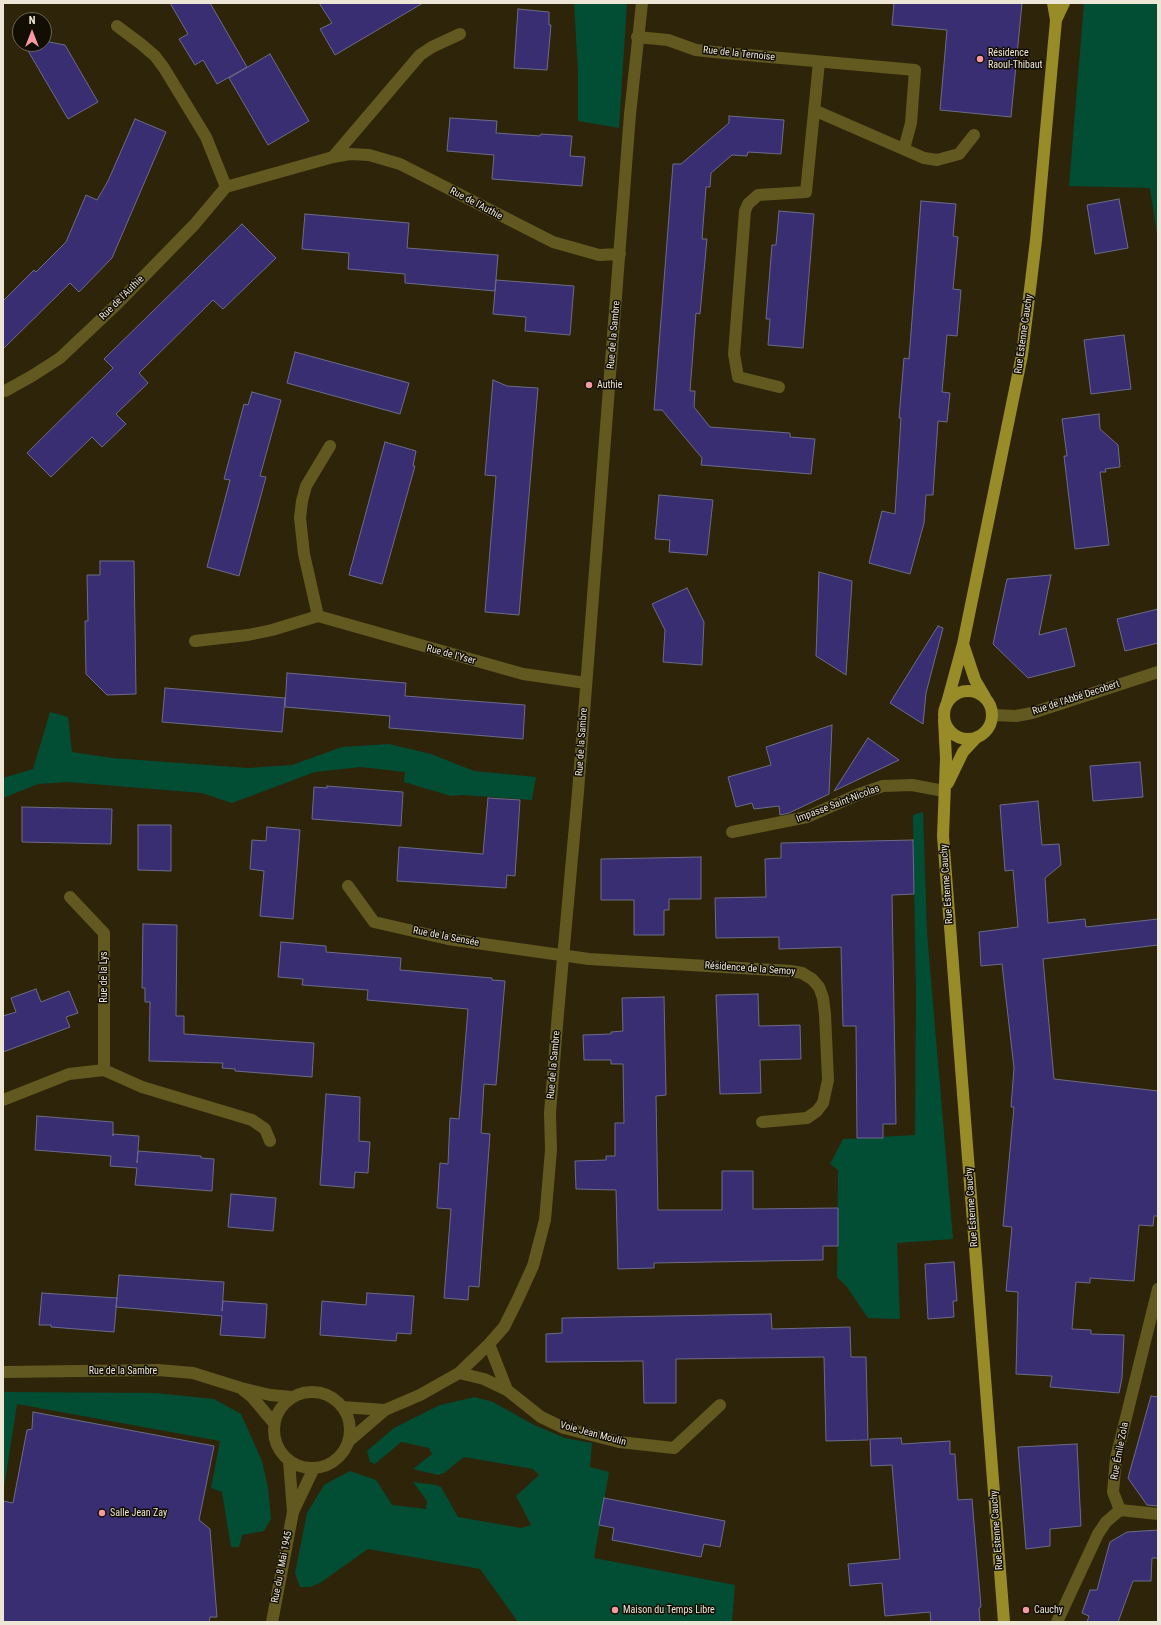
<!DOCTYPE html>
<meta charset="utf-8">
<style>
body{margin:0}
#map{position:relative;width:1161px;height:1625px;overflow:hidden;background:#2e2409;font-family:"Roboto Condensed",sans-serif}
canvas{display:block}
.frame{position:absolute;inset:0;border:4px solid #ede6d7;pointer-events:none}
.north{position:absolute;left:12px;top:12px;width:40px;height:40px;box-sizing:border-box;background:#120e04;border:1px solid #6a6458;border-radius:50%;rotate:0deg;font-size:11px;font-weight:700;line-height:16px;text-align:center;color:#ede6d7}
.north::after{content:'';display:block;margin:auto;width:14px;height:18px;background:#f49aa0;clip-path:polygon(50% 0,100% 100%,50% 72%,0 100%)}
</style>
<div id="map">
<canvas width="1161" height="1625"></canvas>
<div class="frame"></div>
<div class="north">N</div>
</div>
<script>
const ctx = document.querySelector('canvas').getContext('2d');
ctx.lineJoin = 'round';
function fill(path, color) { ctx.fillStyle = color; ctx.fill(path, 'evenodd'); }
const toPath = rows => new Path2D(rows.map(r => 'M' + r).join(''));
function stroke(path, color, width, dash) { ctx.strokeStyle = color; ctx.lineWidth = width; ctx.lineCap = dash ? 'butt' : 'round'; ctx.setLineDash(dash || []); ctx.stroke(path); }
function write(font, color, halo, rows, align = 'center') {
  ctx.font = font + ' "Roboto Condensed",sans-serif'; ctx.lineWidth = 3; ctx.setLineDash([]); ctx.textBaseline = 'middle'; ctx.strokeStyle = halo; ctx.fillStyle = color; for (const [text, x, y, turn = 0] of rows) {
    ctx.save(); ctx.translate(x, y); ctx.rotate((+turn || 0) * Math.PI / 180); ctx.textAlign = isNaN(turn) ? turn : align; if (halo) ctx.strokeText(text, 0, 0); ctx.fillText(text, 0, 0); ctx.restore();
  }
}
fill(toPath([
 [574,3,627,3,619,128,578,121,578,72],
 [1084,3,1158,3,1158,241,1150,188,1069,186],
 [50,712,68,717,72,752,112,758,248,768,292,765,342,747,389,744,431,754,474,771,536,777,532,800,463,795,451,796,404,782,405,772,361,767,315,772,232,803,202,793,68,782,38,784,3,798,3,778,33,769],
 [923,812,927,933,953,1239,897,1243,900,1319,868,1318,847,1287,837,1277,838,1170,830,1164,843,1139,915,1135,916,995,913,815],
 [3,1392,156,1393,214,1399,241,1414,262,1461,268,1488,271,1519,264,1531,242,1535,239,1547,231,1547,222,1492,211,1488,220,1441,17,1404,3,1494],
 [475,1397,493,1402,534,1425,565,1438,592,1443,590,1467,609,1472,594,1558,735,1585,732,1622,518,1622,480,1569,368,1549,320,1583,310,1587,300,1587,295,1573,307,1513,324,1485,350,1471,376,1480,392,1505,426,1509,427,1501,413,1482,436,1485,441,1487,458,1517,521,1528,531,1525,516,1496,539,1475,533,1469,464,1457,444,1473,438,1475,413,1469,432,1454,429,1448,401,1442,375,1464,370,1462,367,1451,394,1428,440,1405]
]), '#024e35');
const building = toPath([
 [170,3,210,3,247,67,217,84,203,60,195,65,179,39,188,34,170,3],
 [319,3,423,3,335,55,320,29,332,23,319,3],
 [894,3,1022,3,1011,117,940,110,947,30,892,25,894,3],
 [518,9,549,12,549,25,551,25,547,70,514,68,518,9],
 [44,41,65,45,98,102,68,119,24,44,44,44,44,41],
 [270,54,309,121,268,145,229,78,270,54],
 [729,116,784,120,781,154,748,152,747,156,732,155,711,173,710,187,706,187,702,239,707,239,700,314,696,313,690,391,695,391,694,407,710,427,790,433,790,437,815,439,811,474,701,465,702,458,662,410,654,410,673,164,681,164,729,123,729,116],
 [450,118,497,121,496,133,540,136,541,134,572,136,570,156,585,157,582,186,492,179,494,155,447,151,450,118],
 [135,119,166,132,112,258,79,292,70,283,3,349,3,301,34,270,36,272,66,242,86,195,97,200,108,181,135,119],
 [1119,199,1128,248,1095,254,1087,205,1119,199],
 [921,201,956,204,953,236,958,237,953,289,961,290,957,336,947,335,942,392,950,393,947,422,938,421,933,495,926,495,924,523,910,574,869,563,882,511,895,514,901,418,899,418,904,358,909,359,921,201],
 [779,211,814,214,803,348,768,345,770,319,766,319,772,245,776,245,779,211],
 [305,214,409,223,407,248,498,255,495,291,405,283,405,274,348,269,349,253,302,249,305,214],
 [242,224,276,258,223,309,213,300,139,373,148,383,116,414,126,424,102,447,92,437,51,477,27,453,113,368,104,359,242,224],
 [496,280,574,286,570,335,525,331,526,317,493,314,496,280],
 [1124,335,1131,389,1091,394,1084,340,1124,335],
 [295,352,409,383,400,414,287,383,295,352],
 [493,380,507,386,538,388,519,615,485,612,496,476,485,475,493,380],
 [252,392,281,400,260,476,266,477,239,576,207,567,230,480,224,479,244,404,248,405,252,392],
 [1099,414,1100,429,1118,445,1120,467,1105,469,1106,472,1100,472,1109,545,1075,549,1064,456,1067,456,1062,419,1099,414],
 [385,442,416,451,413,466,415,466,382,584,349,575,385,442],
 [659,495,713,500,707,555,669,552,670,540,655,539,659,495],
 [100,561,134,561,136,694,107,695,86,674,85,621,88,621,87,575,100,575,100,561],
 [819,572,852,581,846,675,816,656,819,572],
 [1051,575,1039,635,1066,628,1075,666,1028,678,993,644,1007,579,1051,575],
 [687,588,704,622,702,665,663,662,665,630,652,604,687,588],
 [1158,609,1158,643,1125,651,1117,619,1158,609],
 [938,626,943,628,926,693,923,724,890,703,938,626],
 [287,673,406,683,405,696,525,705,523,739,389,728,390,716,285,707,287,673],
 [165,688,285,698,282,732,162,722,165,688],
 [832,725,829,794,789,813,780,815,779,806,754,809,752,803,736,807,728,777,771,765,766,747,832,725],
 [868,738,899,760,834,791,868,738],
 [1140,762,1143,797,1093,801,1090,766,1140,762],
 [327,786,403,792,401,826,312,819,314,787,327,788,327,786],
 [488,798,520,800,515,876,507,875,506,888,397,881,399,847,483,854,488,798],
 [1038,801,1042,845,1059,844,1061,865,1045,878,1048,923,1085,919,1086,927,1158,919,1158,945,1043,959,1054,1079,1158,1091,1158,1216,1154,1216,1153,1226,1139,1225,1134,1281,1090,1278,1090,1283,1076,1282,1072,1329,1091,1330,1091,1334,1124,1335,1122,1378,1119,1393,1050,1387,1052,1376,1016,1374,1018,1292,1006,1291,1012,1227,1003,1226,1014,1107,1011,1107,1014,1068,1002,964,981,966,979,932,1018,927,1013,870,1005,871,1000,805,1038,801],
 [22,807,112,809,111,844,22,842,22,807],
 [138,825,171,825,171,871,138,870,138,825],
 [267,827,300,830,293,919,260,916,264,871,250,869,252,840,266,841,267,827],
 [913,840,914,894,892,895,896,1124,883,1124,883,1138,857,1138,856,1026,843,1026,841,947,779,949,779,937,716,938,715,898,766,897,765,859,781,858,781,843,913,840],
 [701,857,701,899,669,899,669,910,664,910,664,935,634,935,634,900,601,900,601,859,701,857],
 [143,924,177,925,176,1016,184,1016,184,1034,314,1043,312,1077,235,1071,235,1069,222,1068,223,1063,149,1061,150,1002,145,1002,145,988,142,988,143,924],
 [281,942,326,946,326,952,401,958,400,970,492,978,492,980,505,981,496,1085,484,1084,481,1133,490,1134,479,1287,469,1286,468,1300,444,1298,451,1209,437,1208,440,1163,448,1164,450,1118,459,1119,468,1009,367,1000,368,990,302,985,303,979,278,977,281,942],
 [36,989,41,1002,69,991,78,1013,66,1017,70,1027,3,1052,3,1016,16,1012,11,998,36,989],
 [758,994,759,1026,800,1025,801,1059,760,1060,761,1093,720,1094,716,995,758,994],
 [664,997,666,1095,656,1096,658,1210,722,1210,722,1171,753,1171,753,1209,838,1208,838,1246,823,1246,823,1260,654,1263,654,1268,618,1269,616,1190,576,1189,575,1161,606,1160,606,1156,615,1156,615,1123,624,1123,623,1064,611,1064,611,1060,584,1060,583,1035,611,1034,611,1032,623,1031,622,998,664,997],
 [326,1094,360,1097,359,1141,370,1142,368,1173,355,1172,354,1188,320,1185,326,1094],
 [37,1116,113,1122,113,1136,113,1134,139,1136,137,1163,138,1151,201,1156,201,1158,214,1159,212,1191,135,1185,137,1168,110,1166,111,1156,35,1150,37,1116],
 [231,1194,276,1198,273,1231,228,1227,231,1194],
 [954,1262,957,1301,953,1301,954,1317,928,1319,925,1264,954,1262],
 [119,1275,224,1282,222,1311,223,1301,267,1304,265,1338,220,1335,222,1316,116,1307,119,1275],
 [42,1293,117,1298,114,1332,51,1327,51,1325,39,1325,42,1293],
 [367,1293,414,1296,411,1334,397,1333,396,1341,320,1335,322,1301,366,1305,367,1293],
 [771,1314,772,1329,850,1327,851,1357,866,1357,868,1440,826,1441,824,1357,676,1359,676,1403,644,1403,643,1361,546,1362,546,1334,562,1333,562,1318,771,1314],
 [1151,1396,1158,1397,1158,1506,1147,1505,1128,1478,1151,1396],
 [33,1412,214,1446,199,1520,210,1529,217,1617,210,1617,209,1622,3,1622,3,1501,13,1503,27,1430,32,1429,33,1412],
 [901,1438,902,1444,950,1441,950,1454,955,1454,958,1500,972,1499,981,1607,979,1608,980,1622,931,1622,930,1612,885,1616,882,1583,850,1586,848,1564,900,1559,892,1465,871,1466,870,1439,901,1438],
 [1077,1444,1081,1526,1050,1529,1050,1546,1026,1549,1018,1447,1077,1444],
 [604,1498,725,1521,720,1547,704,1544,701,1557,612,1540,614,1528,599,1525,604,1498],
 [1158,1530,1158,1558,1152,1558,1151,1581,1133,1581,1118,1622,1087,1622,1089,1616,1082,1613,1090,1590,1097,1590,1110,1542,1127,1532,1158,1530]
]);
fill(building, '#382e71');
stroke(building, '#6c6c88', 1);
stroke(toPath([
 [117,26,141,44,155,56,164,68,206,137,226,187],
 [637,37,668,40,696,50,714,52,915,70,911,123,904,149],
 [816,111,924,158,937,160,959,154,974,135],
 [333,157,420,55,432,47,460,34],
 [779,387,738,377,734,354,745,211,748,204,758,195,806,192,819,62],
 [5,391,32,376,60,358,115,306,194,225,226,187,333,157,350,154,369,155,400,164,553,242,599,255,620,254],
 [330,446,306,486,302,501,300,518,304,554,318,616,523,674,586,683],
 [195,641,248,635,272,630,318,616],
 [992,715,1016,716,1032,713,1158,672],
 [732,832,807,817,859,794,883,786,912,785,944,791],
 [348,886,374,922,448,939,589,959,791,971,802,973,812,979,819,987,823,998,825,1014,828,1080,823,1103,817,1111,807,1118,762,1122],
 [104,1070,142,1087,252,1120,265,1129,270,1141],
 [3,1100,69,1074,104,1070,104,933,70,897],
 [489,1344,507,1390],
 [3,1372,158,1370,193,1373,241,1388,270,1395,292,1397],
 [459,1373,484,1379,507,1390,541,1417,564,1428,619,1442,674,1448,720,1405],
 [243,1390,252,1397,274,1423],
 '274 1430a38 38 0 1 1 76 0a38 38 0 1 1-76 0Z',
 [342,1407,385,1410],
 [349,1441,385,1410,420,1395,459,1373,489,1344,504,1327,517,1301,533,1266,545,1220,551,1150,550,1113,558,1013,578,792,630,114,642,3],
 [289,1461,293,1512],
 [1120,1510,1113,1492,1116,1458,1158,1289],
 [1120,1510,1158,1514],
 [272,1622,293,1512,314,1468],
 [1057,1622,1098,1534,1106,1522,1120,1510]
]), '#615920', 12);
stroke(toPath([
 [1056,20,1064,3],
 [963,644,975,680,985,697],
 '944 715a24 24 0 1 1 48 0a24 24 0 1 1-48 0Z',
 [947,703,963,644,1022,355,1036,240,1056,20,1053,3],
 [944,720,946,758,943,836,1004,1622],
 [948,783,963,752,977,737]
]), '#988c29', 12);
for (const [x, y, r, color] of [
 [980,59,4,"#f49aa0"],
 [589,385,4,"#f49aa0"],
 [102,1513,4,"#f49aa0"],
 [615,1610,4,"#f49aa0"],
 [1026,1610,4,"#f49aa0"]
]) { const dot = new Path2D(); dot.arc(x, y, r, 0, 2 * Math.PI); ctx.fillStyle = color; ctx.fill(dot); stroke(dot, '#120e04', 1.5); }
write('10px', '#ede6d7', '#120e04', [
 ["Résidence",988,53],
 ["Raoul-Thibaut",988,65],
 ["Authie",597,385],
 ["Salle Jean Zay",110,1513],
 ["Maison du Temps Libre",623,1610],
 ["Cauchy",1034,1610]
], 'left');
write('10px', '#ede6d7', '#120e04', [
 ["Rue de la Ternoise",739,54,6],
 ["Rue de l'Authie",476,204,28],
 ["Rue de l'Authie",122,298,-45],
 ["Rue Estenne Cauchy",1024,334,-82],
 ["Rue de la Sambre",614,335,-85],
 ["Rue de l'Yser",451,655,15],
 ["Rue de l'Abbé Decobert",1076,698,-18],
 ["Rue de la Sambre",582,742,-86],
 ["Impasse Saint-Nicolas",838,804,-21],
 ["Rue Estenne Cauchy",947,884,-94],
 ["Rue de la Sensée",446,937,11],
 ["Résidence de la Semoy",750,969,4],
 ["Rue de la Lys",104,977,-90],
 ["Rue de la Sambre",554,1065,-85],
 ["Rue Estenne Cauchy",972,1207,-94],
 ["Rue de la Sambre",123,1371],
 ["Voie Jean Moulin",593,1434,15],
 ["Rue Émile Zola",1120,1451,-79],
 ["Rue Estenne Cauchy",997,1530,-94],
 ["Rue du 8 Mai 1945",282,1567,-79]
]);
</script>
